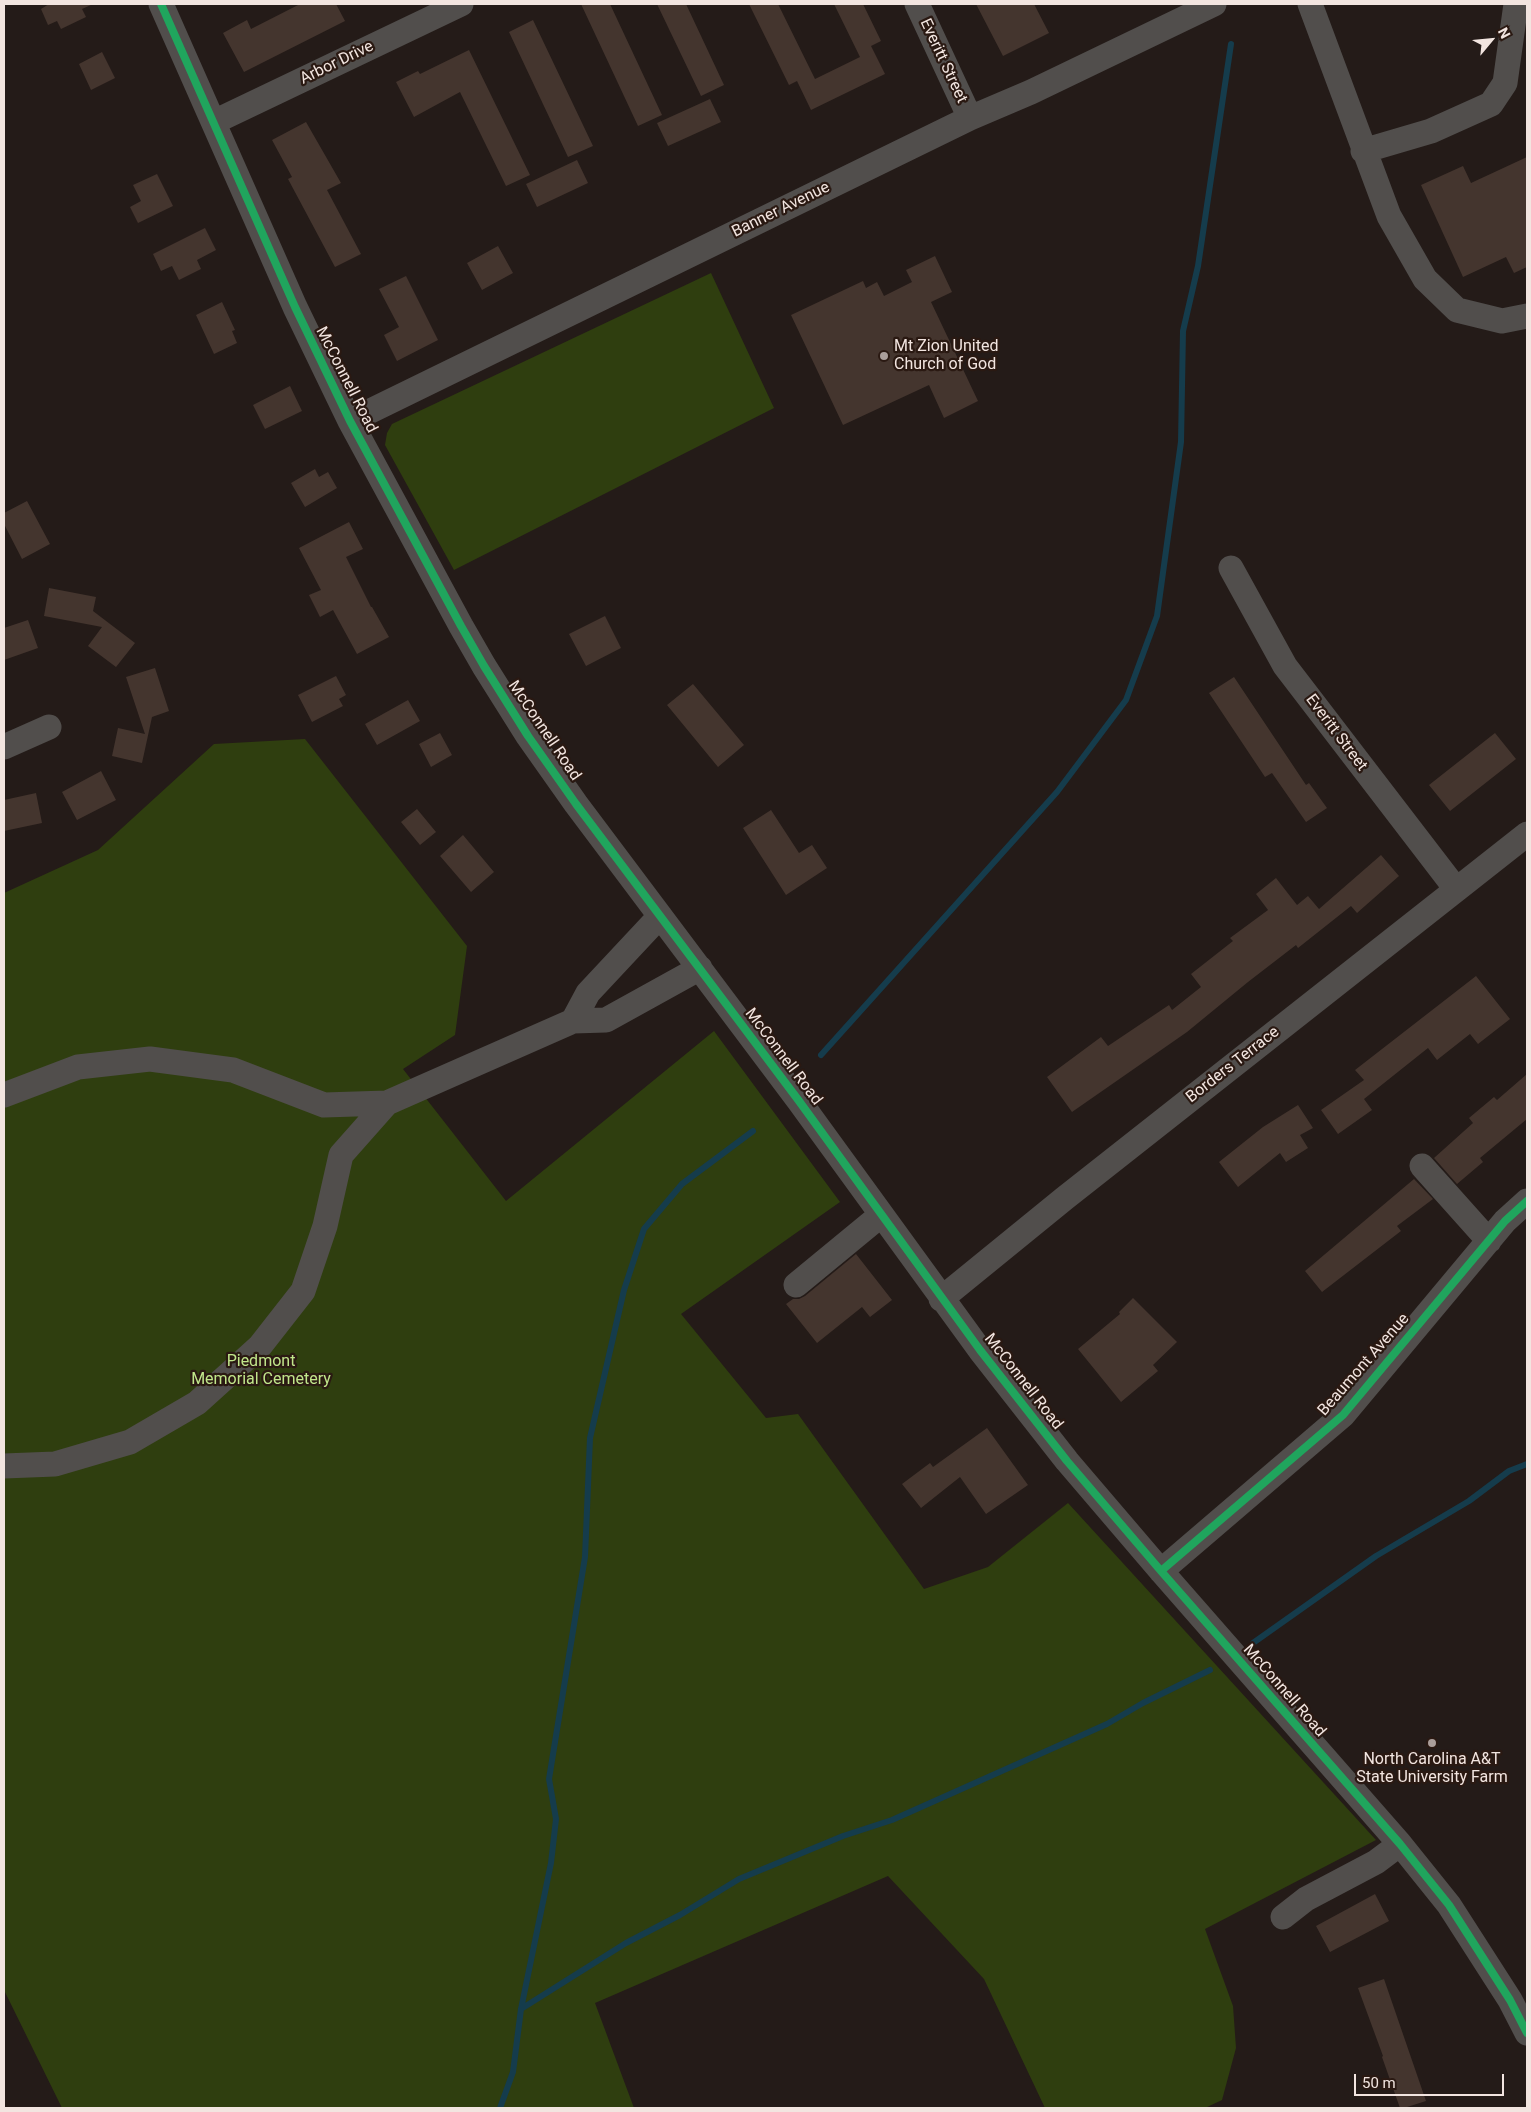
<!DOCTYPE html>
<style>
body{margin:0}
#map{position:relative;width:1531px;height:2112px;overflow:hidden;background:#241b18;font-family:Roboto,sans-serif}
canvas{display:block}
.frame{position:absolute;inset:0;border:5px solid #f2e5e0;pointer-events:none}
.north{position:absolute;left:1466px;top:15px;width:50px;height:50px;-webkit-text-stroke:4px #2a1912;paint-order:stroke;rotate:62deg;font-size:14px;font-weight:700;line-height:20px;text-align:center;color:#f2e5e0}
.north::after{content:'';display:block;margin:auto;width:18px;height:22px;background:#f2e5e0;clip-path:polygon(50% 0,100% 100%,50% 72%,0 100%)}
.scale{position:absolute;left:1354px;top:2074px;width:150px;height:22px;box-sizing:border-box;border:2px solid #f2e5e0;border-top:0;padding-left:6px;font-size:15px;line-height:18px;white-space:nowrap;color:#f2e5e0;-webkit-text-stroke:4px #2a1912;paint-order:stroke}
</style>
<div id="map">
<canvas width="1531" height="2112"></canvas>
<div class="frame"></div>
<div class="north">N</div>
<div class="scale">50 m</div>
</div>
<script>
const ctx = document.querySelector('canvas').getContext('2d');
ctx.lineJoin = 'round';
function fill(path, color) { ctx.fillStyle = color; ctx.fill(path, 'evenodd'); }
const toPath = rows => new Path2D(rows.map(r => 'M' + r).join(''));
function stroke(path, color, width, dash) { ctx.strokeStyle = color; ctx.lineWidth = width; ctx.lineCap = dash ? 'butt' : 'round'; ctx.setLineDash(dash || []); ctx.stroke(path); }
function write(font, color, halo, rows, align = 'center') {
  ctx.font = font + ' Roboto,sans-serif'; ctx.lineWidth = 4.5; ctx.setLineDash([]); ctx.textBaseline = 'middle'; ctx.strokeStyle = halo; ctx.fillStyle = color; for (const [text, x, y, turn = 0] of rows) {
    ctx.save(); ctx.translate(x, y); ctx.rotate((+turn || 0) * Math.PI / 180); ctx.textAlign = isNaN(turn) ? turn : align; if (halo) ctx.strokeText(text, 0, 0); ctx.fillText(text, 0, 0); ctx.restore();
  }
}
fill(toPath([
 [711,273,774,408,454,570,385,445,387,433,392,424],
 [305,739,467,946,455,1035,403,1069,506,1201,714,1031,840,1202,681,1314,766,1418,798,1414,924,1589,988,1567,1068,1503,1376,1840,1205,1929,1233,2006,1236,2048,1222,2100,1205,2108,1045,2108,984,1979,888,1876,595,2003,634,2108,62,2108,4,1990,4,893,98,850,214,744]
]), '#2f3e0f');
stroke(toPath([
 [821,1055,1057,792,1126,700,1157,616,1181,442,1183,331,1198,266,1231,44],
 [1253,1643,1376,1556,1469,1501,1509,1471,1527,1464],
 [521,2009,626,1943,680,1915,739,1879,843,1836,892,1820,1107,1724,1143,1703,1210,1670],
 [500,2108,513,2072,521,2009,551,1863,556,1819,549,1779,585,1557,590,1438,624,1290,644,1229,682,1184,753,1131]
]), '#153c4c', 6);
fill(toPath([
 [49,4,93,4,82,9,86,17,61,29,57,21,48,25,41,9],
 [300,4,336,4,345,21,244,72,223,33,247,20,251,29],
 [581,4,610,4,662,115,638,126],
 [657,4,686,4,724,85,701,96],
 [749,4,778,4,815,79,860,57,834,4,863,4,881,41,871,46,885,74,811,110,797,81,789,85],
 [976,4,1034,4,1049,33,1003,56],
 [533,20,593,146,568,157,509,32],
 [469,50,530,175,506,186,460,92,414,117,396,82,418,71,420,74],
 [102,52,115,78,91,90,79,64],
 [710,99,721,122,668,146,657,123],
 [306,122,341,183,327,190,361,254,335,267,288,179,292,177,272,140],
 [1527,157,1527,267,1514,273,1506,257,1463,277,1421,185,1463,166,1471,183],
 [577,160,588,183,537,207,526,184],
 [157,174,173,206,138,223,130,207,141,201,133,185],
 [205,228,216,250,197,260,201,269,179,280,172,266,161,271,153,254],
 [498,246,513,273,482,290,467,263],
 [935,256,952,292,931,302,978,401,944,418,929,385,843,425,791,315,863,281,866,288,877,282,884,296,912,282,906,270],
 [406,276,438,340,397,361,384,335,399,327,379,289],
 [222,302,235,330,232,331,237,343,214,354,196,315],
 [290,386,302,411,265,429,253,405],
 [315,469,319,477,328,472,337,488,305,507,291,483],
 [27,501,50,544,22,559,4,524,4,513],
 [349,522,363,549,346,557,371,607,372,607,389,637,357,654,333,610,320,617,309,595,321,590,299,548],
 [49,588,96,597,93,611,135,643,116,667,88,646,102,627,44,616],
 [605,616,621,648,586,666,569,634],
 [28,620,38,648,4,660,4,628],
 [155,668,169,711,152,717,142,763,112,756,118,728,145,734,126,677],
 [336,676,346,695,339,699,343,706,312,722,298,695],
 [1234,677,1306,785,1309,783,1327,808,1306,822,1272,773,1265,777,1209,693],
 [693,684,744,745,718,767,667,705],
 [408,700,420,721,377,745,365,724],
 [440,733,452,755,431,767,419,744],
 [1495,733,1516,759,1450,811,1429,785],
 [101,771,116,800,77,820,62,792],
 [36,793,42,823,4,831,4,800],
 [417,809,436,832,420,845,401,822],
 [771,810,799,853,812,845,827,868,786,895,743,828],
 [463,835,494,872,471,892,440,856],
 [1381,855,1399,876,1357,913,1351,906,1298,948,1296,945,1248,982,1187,1032,1072,1112,1047,1077,1101,1037,1108,1046,1169,1005,1172,1010,1201,987,1191,974,1233,941,1230,938,1268,910,1256,894,1276,878,1297,905,1308,896,1319,909],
 [1476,976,1510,1019,1478,1044,1470,1034,1437,1060,1428,1048,1364,1099,1372,1110,1338,1134,1321,1110,1364,1080,1355,1070],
 [1527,1074,1527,1119,1480,1158,1483,1162,1457,1184,1434,1158,1473,1123,1469,1118,1494,1097,1497,1100],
 [1298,1105,1313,1128,1300,1135,1308,1148,1286,1162,1280,1153,1238,1187,1219,1162,1263,1127],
 [1414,1179,1433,1199,1397,1226,1401,1231,1322,1292,1305,1271],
 [856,1254,892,1300,870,1317,862,1307,817,1343,786,1304,793,1299,799,1299,805,1296],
 [1133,1298,1177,1342,1153,1365,1158,1371,1121,1402,1078,1349,1120,1314,1119,1312],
 [987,1428,1028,1485,986,1514,960,1477,921,1508,902,1484,930,1463,933,1467],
 [1375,1894,1389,1921,1330,1952,1316,1926],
 [1384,1979,1426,2101,1404,2108,1400,2108,1382,2057,1383,2056,1358,1988]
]), '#44352e');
stroke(toPath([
 [161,4,295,307,350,421,461,626,484,666,528,736,576,804,799,1101,980,1350,1067,1461,1161,1571,1400,1844,1449,1905,1510,2000,1527,2033],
 [917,4,970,118],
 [1310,4,1389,216,1425,279,1457,310,1502,321,1527,316],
 [214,122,461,4],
 [1363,151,1431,131,1491,104,1505,83,1516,4],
 [350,421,970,118,1031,92,1214,4],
 [1231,568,1285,666,1456,889],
 [4,747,49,727],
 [573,1021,588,993,660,916],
 [4,1095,78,1067,150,1059,233,1070,324,1105,387,1103,573,1021,606,1020,700,968],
 [1422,1166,1489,1241],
 [796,1285,881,1215],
 [941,1299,1065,1198,1527,834],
 [4,1466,55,1464,130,1442,197,1403,260,1346,303,1291,325,1226,341,1155,387,1103],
 [1161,1571,1343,1415,1505,1221,1527,1201],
 [1283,1917,1306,1899,1376,1862,1400,1844]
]), '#514e4c', 25);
stroke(toPath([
 [161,4,295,307,350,421,461,626,484,666,528,736,576,804,799,1101,980,1350,1067,1461,1161,1571,1400,1844,1449,1905,1510,2000,1527,2033],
 [1161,1571,1343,1415,1505,1221,1527,1201]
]), '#20a55d', 8);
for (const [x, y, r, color] of [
 [884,356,5,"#aa9e9a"],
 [1432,1743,5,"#aa9e9a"]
]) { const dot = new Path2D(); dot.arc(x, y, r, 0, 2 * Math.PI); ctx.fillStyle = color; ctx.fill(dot); stroke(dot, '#2a1912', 2); }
write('16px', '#f2e5e0', '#2a1912', [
 ["Everitt Street",943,61,65],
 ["Arbor Drive",337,63,-26],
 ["Banner Avenue",781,210,-26],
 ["McConnell Road",346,380,63],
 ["McConnell Road",544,731,56],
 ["Everitt Street",1336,733,53],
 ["McConnell Road",783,1057,53],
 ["Borders Terrace",1233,1065,-38],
 ["Beaumont Avenue",1364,1365,-49],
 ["McConnell Road",1023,1382,52],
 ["McConnell Road",1284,1691,49]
]);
write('16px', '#f2e5e0', '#2a1912', [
 ["Mt Zion United",894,347],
 ["Church of God",894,365],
 ["North Carolina A&T",1432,1760,"center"],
 ["State University Farm",1432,1778,"center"]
], 'left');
write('16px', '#c1e68b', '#2a1912', [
 ["Piedmont",261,1362],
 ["Memorial Cemetery",261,1380]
]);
</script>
